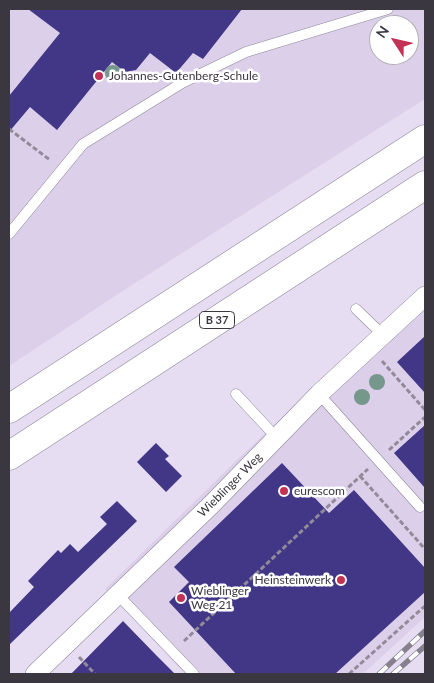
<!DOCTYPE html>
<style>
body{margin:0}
#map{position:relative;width:434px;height:683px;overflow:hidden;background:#e7ddf2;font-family:Lato,sans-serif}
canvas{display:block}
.frame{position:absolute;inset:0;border:10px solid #3b3740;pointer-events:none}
.north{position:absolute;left:369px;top:15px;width:50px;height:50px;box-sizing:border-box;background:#fff;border:1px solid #b1afb3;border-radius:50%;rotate:305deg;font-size:14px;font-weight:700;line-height:20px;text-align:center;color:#3b3740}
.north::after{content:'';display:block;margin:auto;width:18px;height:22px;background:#c23254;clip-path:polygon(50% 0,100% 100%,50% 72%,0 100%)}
</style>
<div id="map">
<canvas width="434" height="683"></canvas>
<div class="frame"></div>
<div class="north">N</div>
</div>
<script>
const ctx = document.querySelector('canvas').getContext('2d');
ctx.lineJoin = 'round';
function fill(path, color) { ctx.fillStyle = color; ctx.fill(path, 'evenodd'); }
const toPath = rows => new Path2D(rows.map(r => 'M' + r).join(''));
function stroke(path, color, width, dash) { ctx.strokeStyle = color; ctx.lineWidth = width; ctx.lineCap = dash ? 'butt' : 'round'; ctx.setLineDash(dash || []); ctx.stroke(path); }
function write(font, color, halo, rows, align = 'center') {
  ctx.font = font + ' Lato,sans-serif'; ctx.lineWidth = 5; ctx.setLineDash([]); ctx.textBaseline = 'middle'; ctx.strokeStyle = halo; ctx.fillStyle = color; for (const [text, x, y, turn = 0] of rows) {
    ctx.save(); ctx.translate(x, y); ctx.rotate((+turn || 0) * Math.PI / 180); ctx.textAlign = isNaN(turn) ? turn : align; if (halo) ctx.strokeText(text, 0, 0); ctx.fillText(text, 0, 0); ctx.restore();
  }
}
fill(toPath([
 [9,9,425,9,425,99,135,283,9,366],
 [379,25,409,25,409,55,379,55],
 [414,294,425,311,425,617,363,674,185,674,105,589,240,457]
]), '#dccfea');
fill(toPath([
 [28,9,242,9,203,59,193,53,176,73,150,53,136,70,125,72,112,62,57,130,30,107,9,132,9,96,60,33],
 [425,336,425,393,397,362],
 [425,425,425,488,394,453],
 [156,443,169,456,165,459,182,476,166,492,137,462],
 [282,463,329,513,354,490,425,568,425,592,335,674,236,674,169,602,189,582,174,567],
 [117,501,137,521,9,645,9,613,34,587,28,581,58,550,61,553,70,544,78,552,107,524,100,517],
 [123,621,156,655,175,674,71,674]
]), '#423686');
const service = toPath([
 [9,234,83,144,182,83,246,52,388,9],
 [356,309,383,335],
 [236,394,277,438],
 [319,394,420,507],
 [118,595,194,674]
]);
const minor = toPath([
 [35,674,211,505,319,394,425,296]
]);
const trunk = toPath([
 [9,409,425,139],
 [9,456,425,185]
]);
stroke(service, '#90879a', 11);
stroke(minor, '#90879a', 20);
stroke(trunk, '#90879a', 29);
stroke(toPath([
 [9,129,50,160],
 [382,361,425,410],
 [389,450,425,417],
 [360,476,425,549],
 [184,641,368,469],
 [79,657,95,674],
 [349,674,425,606]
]), '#918a99', 3, [5, 2.5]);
stroke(service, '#fff', 10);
stroke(minor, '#fff', 19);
stroke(trunk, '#fff', 28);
const rail = toPath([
 [379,674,425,631],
 [393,674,425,646]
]);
stroke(rail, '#87818f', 5.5);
stroke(rail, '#fff', 4, [11]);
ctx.fillStyle = '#76978b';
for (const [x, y] of [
 [113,73],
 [377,382],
 [362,397]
]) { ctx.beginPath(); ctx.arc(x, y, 8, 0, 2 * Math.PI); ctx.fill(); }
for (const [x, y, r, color] of [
 [99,76,5,"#c23254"],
 [284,491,5,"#c23254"],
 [341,580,5,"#c23254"],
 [181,598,5,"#c23254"]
]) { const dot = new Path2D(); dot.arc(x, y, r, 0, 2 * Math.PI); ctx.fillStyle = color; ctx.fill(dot); stroke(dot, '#fff', 2); }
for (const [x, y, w] of [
 [217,320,35]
]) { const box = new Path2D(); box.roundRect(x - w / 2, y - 8.5, w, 17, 4); ctx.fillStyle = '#fff'; ctx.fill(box); stroke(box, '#3b3740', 1); }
write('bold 11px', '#3b3740', null, [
 ["B 37",217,320]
]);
write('12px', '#3b3740', '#fff', [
 ["Johannes-Gutenberg-Schule",109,76],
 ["eurescom",294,491],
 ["Heinsteinwerk",331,580,"right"],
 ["Wieblinger",191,591],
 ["Weg 21",191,605]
], 'left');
write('12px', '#3b3740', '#fff', [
 ["Wieblinger Weg",230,485,-45]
]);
</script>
